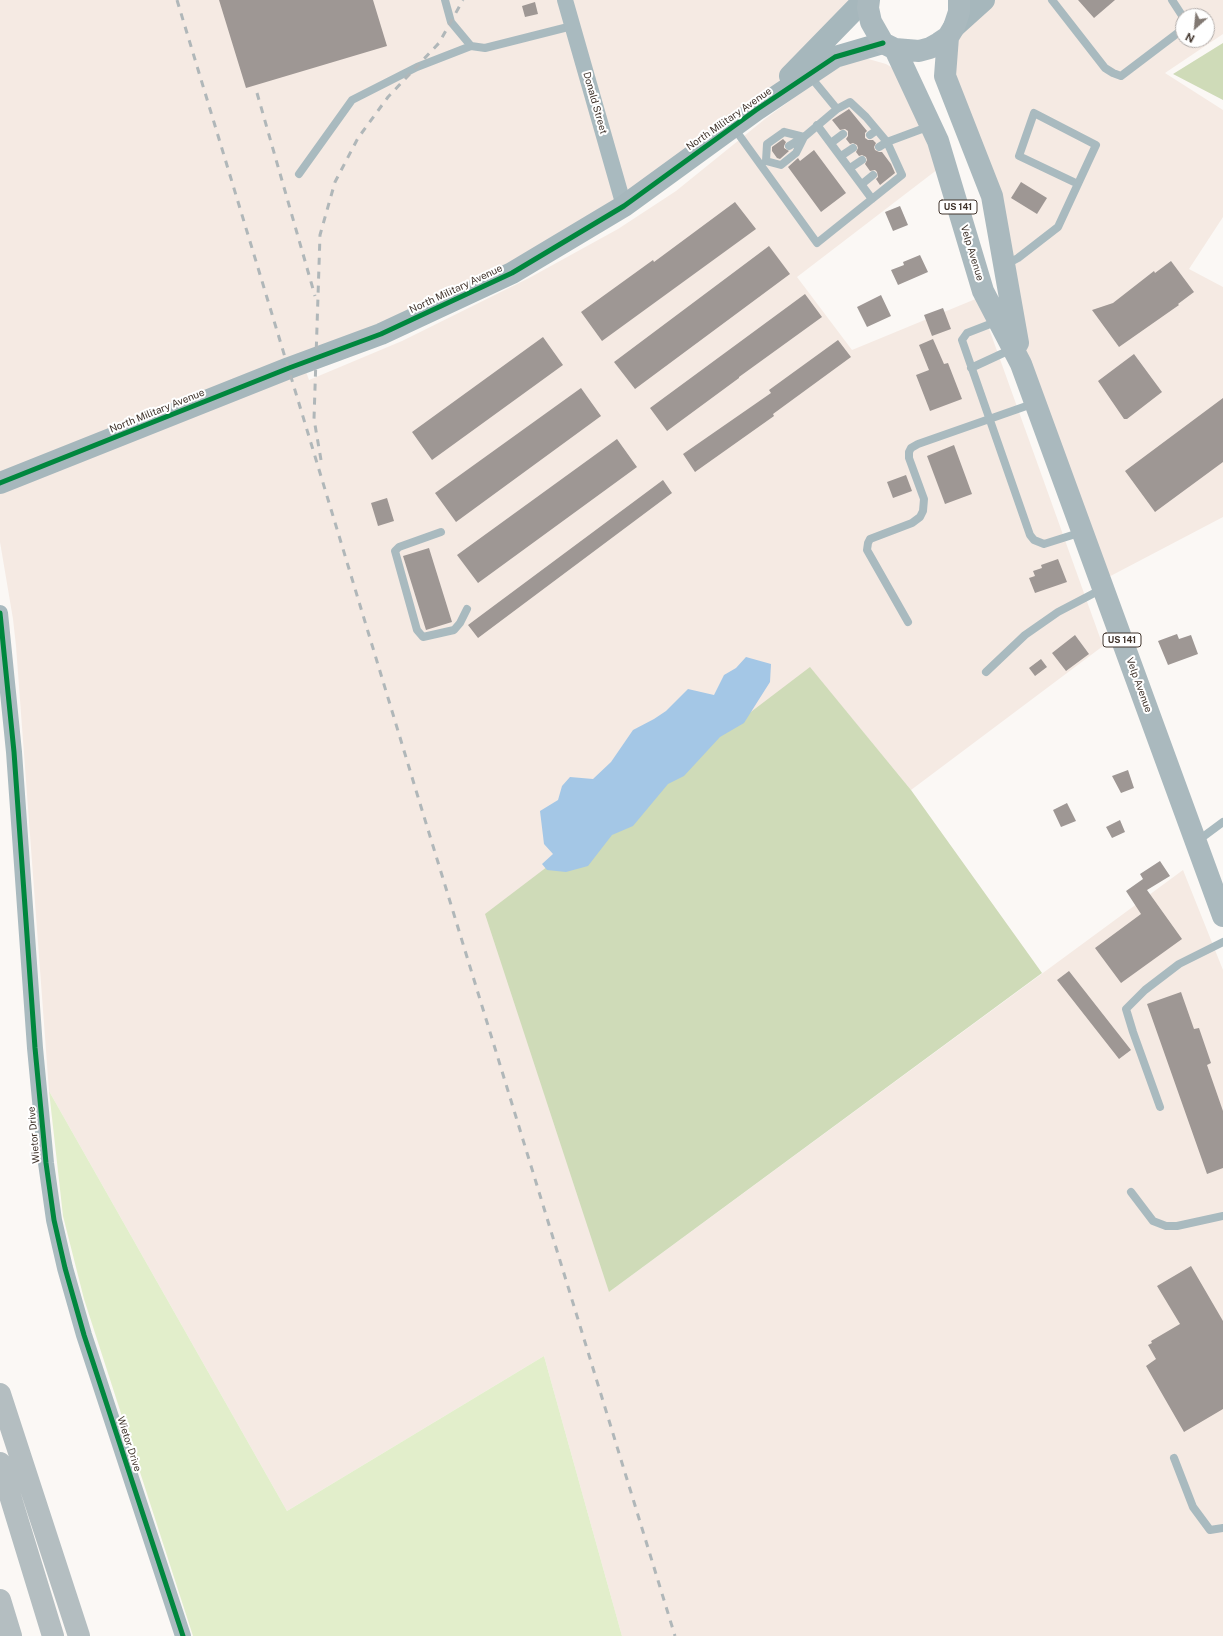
<!DOCTYPE html>
<style>
body{margin:0}
#map{position:relative;width:1223px;height:1636px;overflow:hidden;background:#fbf8f5;font-family:"Public Sans",sans-serif}
canvas{display:block}
.north{position:absolute;left:1175px;top:8px;width:40px;height:40px;box-sizing:border-box;background:#fff;border:1px solid #b3aeab;border-radius:50%;rotate:207deg;font-size:11px;font-weight:700;line-height:16px;text-align:center;color:#41352d}
.north::after{content:'';display:block;margin:auto;width:14px;height:18px;background:#827973;clip-path:polygon(50% 0,100% 100%,50% 72%,0 100%)}
</style>
<div id="map">
<canvas width="1223" height="1636"></canvas>
<div class="north">N</div>
</div>
<script>
const ctx = document.querySelector('canvas').getContext('2d');
ctx.lineJoin = 'round';
function fill(path, color) { ctx.fillStyle = color; ctx.fill(path, 'evenodd'); }
const toPath = rows => new Path2D(rows.map(r => 'M' + r).join(''));
function stroke(path, color, width, dash) { ctx.strokeStyle = color; ctx.lineWidth = width; ctx.lineCap = dash ? 'butt' : 'round'; ctx.setLineDash(dash || []); ctx.stroke(path); }
function write(font, color, halo, rows, align = 'center') {
  ctx.font = font + ' "Public Sans",sans-serif'; ctx.lineWidth = 4; ctx.setLineDash([]); ctx.textBaseline = 'middle'; ctx.strokeStyle = halo; ctx.fillStyle = color; for (const [text, x, y, turn = 0] of rows) {
    ctx.save(); ctx.translate(x, y); ctx.rotate((+turn || 0) * Math.PI / 180); ctx.textAlign = isNaN(turn) ? turn : align; if (halo) ctx.strokeText(text, 0, 0); ctx.fillText(text, 0, 0); ctx.restore();
  }
}
fill(toPath([
 [0,0,864,0,756,110,512,273,303,363,309,380,402,341,529,278,618,229,676,191,765,119,833,69,865,58,886,64,896,70,938,169,797,277,852,350,978,298,1103,646,911,790,810,668,609,1292,1183,870,1223,970,1223,1636,622,1636,544,1356,287,1511,49,1091,16,646,13,619,0,542],
 [984,0,1223,0,1223,34,1165,73,1223,110,1223,217,1189,269,1223,287,1223,517,1101,581,1021,364,992,196,945,76,948,37],
 [1183,16,1207,16,1207,40,1183,40]
]), '#f5eae3');
fill(toPath([
 [49,1091,287,1511,544,1356,622,1636,193,1636,84,1299,63,1216]
]), '#e2eecb');
fill(toPath([
 [1223,43,1223,100,1173,74],
 [810,667,911,790,1042,973,609,1292,485,914]
]), '#cfdbb8');
fill(toPath([
 [746,657,771,664,770,682,744,723,720,737,684,776,668,784,633,826,612,835,588,866,566,872,547,870,542,864,553,854,544,844,540,811,558,800,562,786,570,777,593,779,611,762,633,730,654,719,666,711,688,689,714,695,724,675,736,668]
]), '#a4c7e6');
fill(toPath([
 [219,0,373,0,387,46,246,88],
 [1078,0,1115,0,1094,18],
 [535,2,538,14,525,17,522,6],
 [849,109,867,131,865,133,865,138,868,140,873,140,876,143,874,147,875,150,879,152,882,152,891,164,895,173,880,185,876,179,878,177,877,172,875,170,870,171,865,164,867,160,866,157,862,155,859,156,856,152,858,148,857,145,853,143,850,144,846,139,848,136,848,131,845,129,840,130,832,120],
 [783,139,786,142,784,146,784,148,789,151,780,159,777,158,772,151,772,147],
 [814,150,846,193,821,212,788,167,798,158,800,161],
 [1021,182,1047,198,1037,214,1011,198],
 [735,202,756,229,602,341,581,312,653,260,654,262],
 [900,206,908,225,893,231,885,212],
 [769,246,790,274,635,389,614,362],
 [920,255,928,272,898,285,891,270,904,265,903,262],
 [1171,261,1194,292,1178,304,1179,305,1119,347,1092,310,1113,303,1154,271,1155,273],
 [805,294,822,317,739,377,739,378,667,431,650,408],
 [881,295,891,316,867,327,857,307],
 [943,308,951,329,932,336,924,315],
 [543,337,563,365,432,460,412,432],
 [933,339,944,364,948,363,962,399,930,411,916,375,929,370,919,345],
 [838,340,851,357,773,414,774,416,695,472,683,454,771,393,769,390],
 [1134,354,1162,392,1127,419,1124,419,1098,381],
 [581,388,601,416,456,522,435,493],
 [1223,398,1223,462,1155,512,1125,471],
 [617,439,637,467,478,583,457,555],
 [954,445,972,494,945,504,927,456],
 [906,475,912,491,893,498,887,482],
 [663,480,672,493,478,638,468,625],
 [387,498,394,521,378,526,371,503],
 [429,548,452,622,426,630,403,556],
 [1058,559,1067,582,1035,593,1029,578,1035,576,1033,571,1042,568,1041,565],
 [1177,634,1179,639,1191,635,1198,654,1168,665,1158,641],
 [1075,635,1089,654,1066,671,1052,653],
 [1041,659,1047,667,1035,676,1029,668],
 [1128,770,1134,788,1121,793,1112,776],
 [1067,803,1076,821,1061,827,1053,810],
 [1120,820,1125,832,1112,838,1106,827],
 [1160,861,1170,876,1147,890,1182,939,1121,983,1095,948,1141,914,1126,891,1143,879,1140,874],
 [1069,971,1131,1050,1119,1059,1057,980],
 [1181,992,1194,1029,1199,1028,1211,1063,1207,1065,1223,1111,1223,1168,1207,1174,1147,1004],
 [1191,1266,1223,1321,1223,1409,1184,1432,1146,1366,1156,1359,1148,1345,1152,1343,1151,1341,1180,1324,1157,1286]
]), '#9e9794');
stroke(toPath([
 [445,0,451,22,471,46,485,48,572,26],
 [1052,0,1105,68,1113,73,1121,76,1183,29],
 [1172,0,1183,17],
 [809,75,837,109,850,102,866,117,887,142,930,126],
 [817,125,872,199],
 [734,128,817,243,902,175,887,142,879,147],
 [784,132,804,137,796,153,781,165,766,161,767,144,784,132],
 [870,135,877,130],
 [831,143,843,134],
 [789,146,804,137,837,109],
 [841,156,853,148],
 [850,168,862,160],
 [299,174,352,100,417,67,471,46],
 [862,184,873,175],
 [1005,265,1018,258,1058,227,1096,145,1034,113,1019,156,1078,184],
 [998,321,967,333,962,340,1030,535,1034,540,1044,544,1082,532],
 [971,368,1012,349],
 [441,532,399,547,395,551,417,630,423,637,454,630,460,623,467,609],
 [908,622,867,550,868,543,870,539,912,523,920,517,923,511,924,499,909,458,909,452,911,448,918,444,1035,403],
 [986,672,1025,635,1058,612,1102,589],
 [1196,842,1223,822],
 [1160,1107,1133,1032,1126,1009,1145,990,1179,964,1223,942],
 [1131,1192,1153,1221,1166,1226,1177,1226,1223,1216],
 [1174,1458,1193,1507,1210,1530,1223,1528]
]), '#a9babf', 8);
stroke(toPath([
 [565,0,624,206],
 [0,613,14,752,35,1048,46,1163,54,1220,65,1268,84,1335,183,1636]
]), '#a9babf', 16);
stroke(toPath([
 [954,27,984,0],
 [790,76,864,0],
 [0,483,289,368,381,334,512,273,624,206,756,110,835,57,883,43]
]), '#a6b7bc', 22);
stroke(toPath([
 [869,0,868,8,871,22,883,43,895,49,919,51,930,48,939,43,948,37,954,27,959,12,959,0],
 [948,37,945,76,992,196,1018,343],
 [895,49,938,141,983,291,1021,364,1223,916]
]), '#aab9be', 22);
stroke(toPath([
 [0,1394,79,1636],
 [0,1463,53,1636],
 [0,1600,11,1636]
]), '#b4bec1', 22);
stroke(toPath([
 [177,0,418,797,675,1636],
 [257,93,315,296],
 [321,460,314,419,320,235,335,182,358,138,388,97,439,43,463,0]
]), '#b0b7b9', 3, [7, 7]);
stroke(toPath([
 [0,483,289,368,381,334,512,273,624,206,756,110,835,57,883,43],
 [0,613,14,752,35,1048,46,1163,54,1220,65,1268,84,1335,183,1636]
]), '#00873e', 5);
for (const [x, y, w] of [
 [958,207,38],
 [1122,640,38]
]) { const box = new Path2D(); box.roundRect(x - w / 2, y - 7, w, 14, 3); ctx.fillStyle = '#fff'; ctx.fill(box); stroke(box, '#41352d', 1); }
write('bold 9px', '#41352d', null, [
 ["US 141",958,207],
 ["US 141",1122,640]
]);
write('10px', '#41352d', '#fff', [
 ["Donald Street",595,103,74],
 ["North Military Avenue",729,119,-35],
 ["Velp Avenue",972,253,73],
 ["North Military Avenue",456,289,-25],
 ["North Military Avenue",157,411,-22],
 ["Velp Avenue",1139,685,70],
 ["Wietor Drive",34,1135,-95],
 ["Wietor Drive",129,1444,72]
]);
</script>
